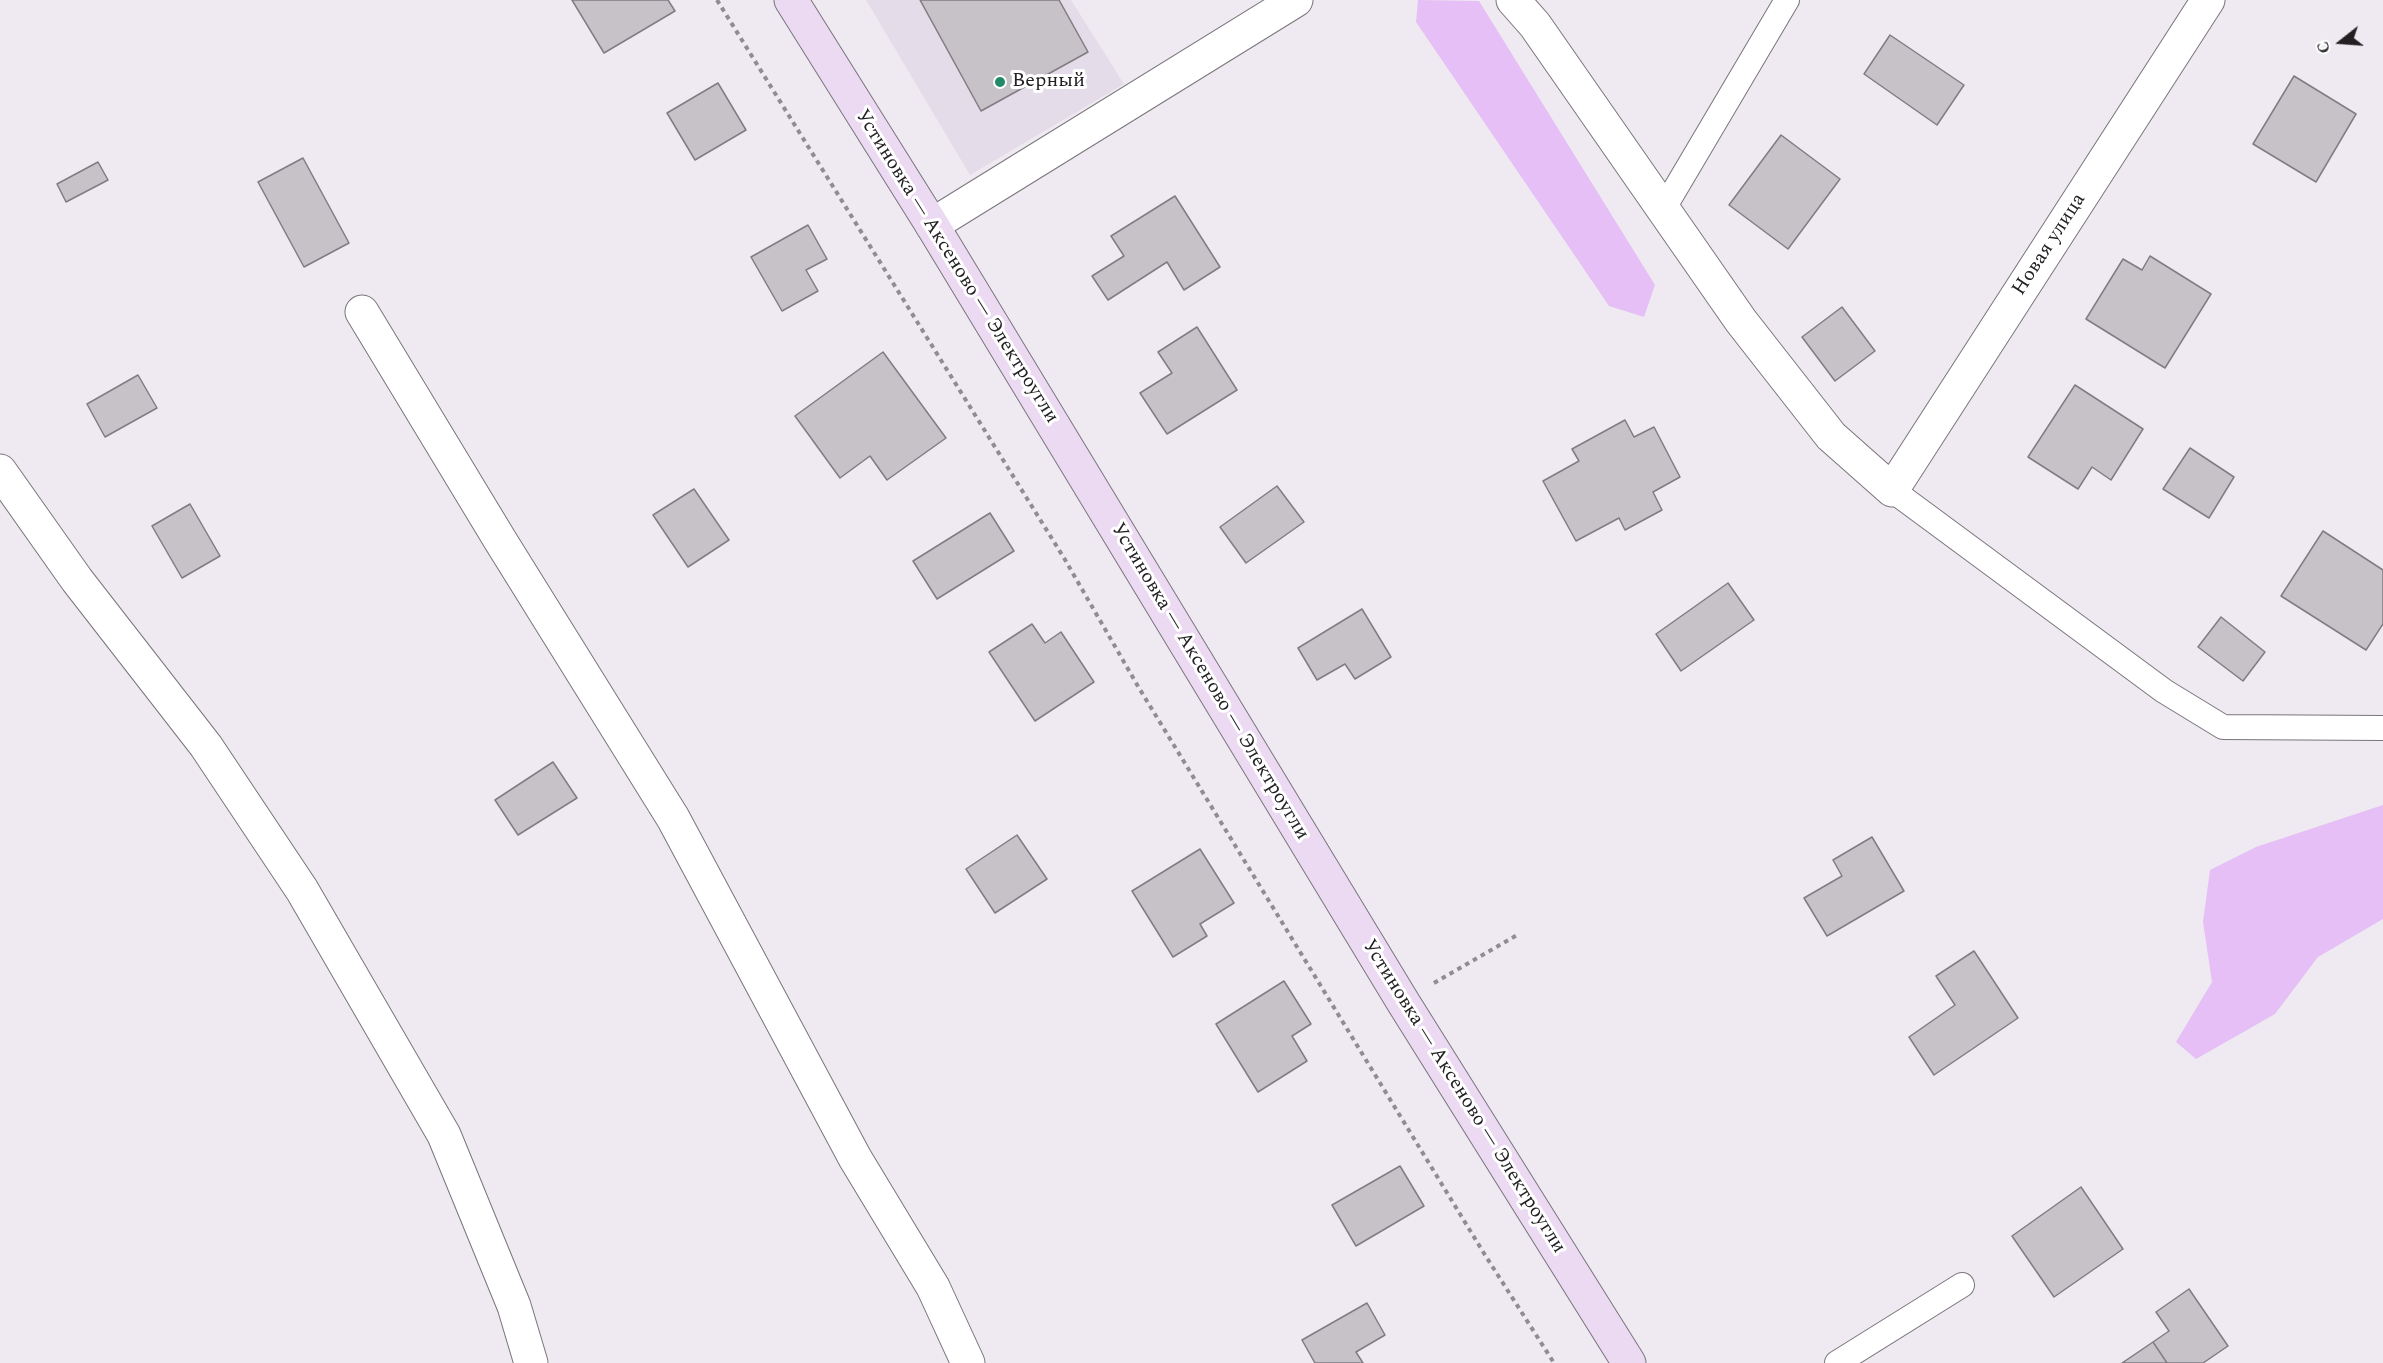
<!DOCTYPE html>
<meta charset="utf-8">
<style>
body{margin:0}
#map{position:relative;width:2383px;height:1363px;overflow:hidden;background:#efeaf1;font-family:Spectral,serif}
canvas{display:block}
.north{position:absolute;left:2311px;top:12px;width:60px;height:60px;-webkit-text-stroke:4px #fff;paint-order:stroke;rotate:253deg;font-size:16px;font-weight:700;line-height:24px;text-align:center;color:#222023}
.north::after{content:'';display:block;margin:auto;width:21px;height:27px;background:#222023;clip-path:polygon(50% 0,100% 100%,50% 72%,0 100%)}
</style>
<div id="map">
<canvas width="2383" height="1363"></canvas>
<div class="north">С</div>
</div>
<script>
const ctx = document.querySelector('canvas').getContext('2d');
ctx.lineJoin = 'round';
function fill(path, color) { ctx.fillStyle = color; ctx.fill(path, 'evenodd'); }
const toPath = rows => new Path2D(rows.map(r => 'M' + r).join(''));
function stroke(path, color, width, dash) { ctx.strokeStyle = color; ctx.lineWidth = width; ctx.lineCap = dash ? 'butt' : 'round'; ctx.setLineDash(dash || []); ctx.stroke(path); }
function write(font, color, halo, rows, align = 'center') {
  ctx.font = font + ' Spectral,serif'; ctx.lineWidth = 6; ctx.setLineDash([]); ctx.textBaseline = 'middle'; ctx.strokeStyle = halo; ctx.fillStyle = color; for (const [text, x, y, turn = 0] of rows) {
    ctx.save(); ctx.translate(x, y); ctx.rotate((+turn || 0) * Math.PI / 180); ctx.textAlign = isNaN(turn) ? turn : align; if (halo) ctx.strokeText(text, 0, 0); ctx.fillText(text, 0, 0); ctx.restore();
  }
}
fill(toPath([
 [866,0,1071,0,1124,84,970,175]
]), '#e5dce9');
fill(toPath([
 [1418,0,1479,1,1655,285,1644,317,1609,306,1416,22],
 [2383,805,2383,919,2318,957,2275,1014,2196,1059,2176,1042,2212,982,2203,922,2210,870,2256,847]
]), '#e5bff5');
const building = toPath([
 [572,0,668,0,675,11,604,53,572,0],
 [920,0,1059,0,1088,52,981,111,920,0],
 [1890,35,1964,85,1937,125,1864,74,1890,35],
 [2294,76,2356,114,2316,182,2253,144,2294,76],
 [718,83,746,130,695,160,667,113,718,83],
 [1781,135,1840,179,1788,249,1729,205,1781,135],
 [303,158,349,243,304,267,258,182,303,158],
 [98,162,108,180,66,202,57,184,98,162],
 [1175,196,1220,267,1184,290,1167,262,1108,300,1092,276,1124,256,1111,236,1175,196],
 [808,225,827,259,806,270,818,291,782,311,751,257,808,225],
 [2150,256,2211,294,2165,368,2086,319,2123,259,2142,270,2150,256],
 [1842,307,1875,351,1835,381,1802,337,1842,307],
 [1197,327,1237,390,1167,434,1140,393,1172,373,1158,352,1197,327],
 [883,352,946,438,887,480,870,456,840,478,795,416,883,352],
 [138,375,157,408,105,437,87,404,138,375],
 [2075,385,2143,429,2111,480,2092,467,2078,489,2028,457,2075,385],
 [1625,420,1634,437,1654,427,1680,477,1653,492,1662,510,1625,530,1619,518,1576,541,1543,481,1579,461,1572,449,1625,420],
 [2190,448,2234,477,2209,518,2163,489,2190,448],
 [1277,486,1304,522,1246,563,1220,527,1277,486],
 [694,489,729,540,688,567,653,515,694,489],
 [190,504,220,556,182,578,152,526,190,504],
 [990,513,1014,551,937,599,913,561,990,513],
 [2323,531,2383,570,2383,624,2366,650,2281,596,2323,531],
 [1728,583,1754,620,1681,671,1656,634,1728,583],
 [1362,609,1391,657,1355,679,1345,664,1317,680,1298,648,1362,609],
 [2221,617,2265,652,2243,681,2198,647,2221,617],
 [1032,624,1045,643,1061,632,1094,682,1035,721,989,652,1032,624],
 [553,762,577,798,518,835,495,800,553,762],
 [1017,835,1047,879,995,913,966,869,1017,835],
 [1872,837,1904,891,1827,936,1804,898,1842,876,1833,860,1872,837],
 [1200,849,1234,903,1200,924,1207,936,1173,957,1132,891,1200,849],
 [1974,951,2018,1018,1934,1075,1909,1037,1955,1005,1936,976,1974,951],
 [1284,981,1311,1024,1292,1036,1307,1061,1258,1092,1216,1024,1284,981],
 [1400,1166,1424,1206,1356,1246,1332,1205,1400,1166],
 [2081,1187,2123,1249,2054,1297,2012,1236,2081,1187],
 [2189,1289,2228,1346,2203,1363,2167,1363,2153,1342,2169,1331,2156,1312,2189,1289],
 [1367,1303,1385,1335,1356,1352,1363,1363,1315,1363,1302,1340,1367,1303],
 [2153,1342,2167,1363,2122,1363,2153,1342]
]);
fill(building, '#c6c2c8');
stroke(building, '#807c82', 1.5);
const lane = toPath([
 [1664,208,1787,0],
 [1892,490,2164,691,2223,727,2383,728],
 [1837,1363,1962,1285]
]);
const street = toPath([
 [1513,0,1535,25,1741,321,1831,436,1892,490,2208,0],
 [932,225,1296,0],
 [362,312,500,540,673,818,855,1158,933,1287,968,1363],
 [0,471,77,580,206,746,302,890,444,1135,514,1306,531,1363]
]);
const secondary = toPath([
 [791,0,932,225,1403,1002,1629,1363]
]);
stroke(lane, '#79757b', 26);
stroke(street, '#79757b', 35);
stroke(secondary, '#79757b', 35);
stroke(toPath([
 [717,0,1064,558,1139,688,1485,1255,1554,1363],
 [1434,983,1519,934]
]), '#908c91', 4, [4.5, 4.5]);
stroke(lane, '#fff', 24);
stroke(street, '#fff', 33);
stroke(secondary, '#ecdaf3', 33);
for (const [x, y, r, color] of [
 [1000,82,6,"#218b68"]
]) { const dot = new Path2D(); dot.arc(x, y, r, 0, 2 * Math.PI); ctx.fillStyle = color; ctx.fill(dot); stroke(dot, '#fff', 2); }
write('20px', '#222023', '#fff', [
 ["Верный",1012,82]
], 'left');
write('20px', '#222023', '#fff', [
 ["Новая улица",2050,245,-57],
 ["Устиновка — Аксеново — Электроугли",956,267,58],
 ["Устиновка — Аксеново — Электроугли",1209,682,59],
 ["Устиновка — Аксеново — Электроугли",1463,1097,58]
]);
</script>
